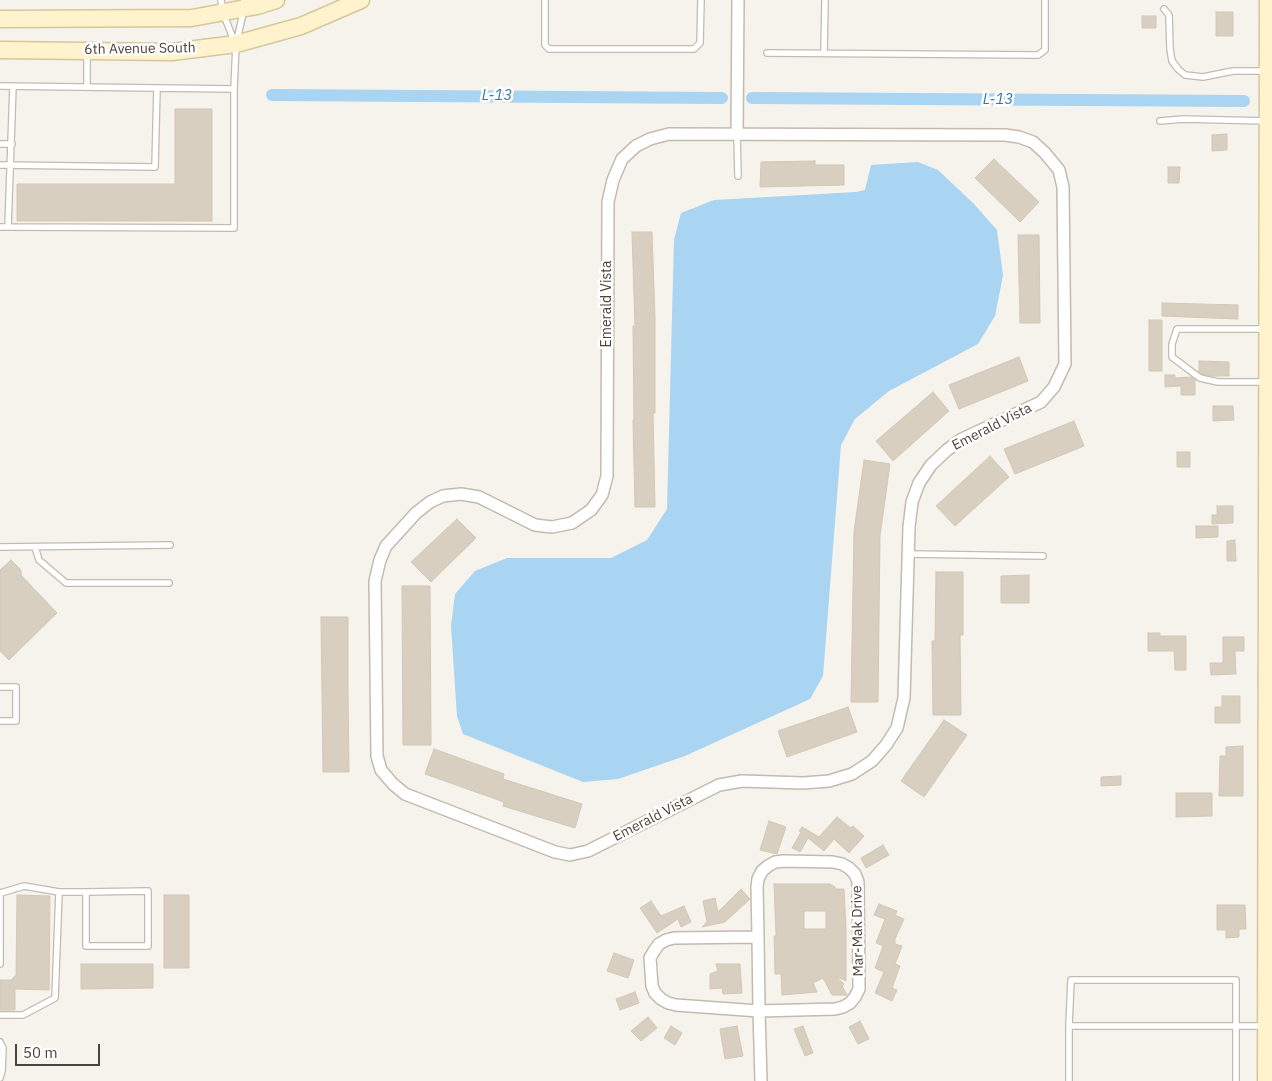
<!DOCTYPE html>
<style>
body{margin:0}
#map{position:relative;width:1272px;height:1081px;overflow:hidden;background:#f6f3ec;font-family:"IBM Plex Sans",sans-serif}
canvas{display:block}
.scale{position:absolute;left:15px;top:1044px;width:85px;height:22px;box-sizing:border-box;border:2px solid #4b4439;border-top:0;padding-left:6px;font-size:15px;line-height:18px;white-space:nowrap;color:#4b4439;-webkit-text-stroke:4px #fff;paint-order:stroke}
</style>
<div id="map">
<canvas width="1272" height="1081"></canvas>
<div class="scale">50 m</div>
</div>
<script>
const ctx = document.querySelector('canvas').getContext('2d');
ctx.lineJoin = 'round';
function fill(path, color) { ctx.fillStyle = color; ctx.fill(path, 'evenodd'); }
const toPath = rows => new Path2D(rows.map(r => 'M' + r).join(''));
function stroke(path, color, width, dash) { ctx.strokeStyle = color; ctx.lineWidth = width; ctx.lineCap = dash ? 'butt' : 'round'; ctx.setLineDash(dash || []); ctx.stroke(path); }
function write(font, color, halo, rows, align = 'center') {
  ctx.font = font + ' "IBM Plex Sans",sans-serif'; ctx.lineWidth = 5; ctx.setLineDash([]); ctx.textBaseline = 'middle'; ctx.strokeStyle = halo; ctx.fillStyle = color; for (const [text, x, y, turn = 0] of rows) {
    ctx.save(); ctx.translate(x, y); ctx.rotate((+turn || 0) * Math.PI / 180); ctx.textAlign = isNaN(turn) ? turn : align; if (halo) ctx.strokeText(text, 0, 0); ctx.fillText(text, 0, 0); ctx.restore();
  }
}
fill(toPath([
 [918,162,938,170,974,204,997,230,1003,275,995,316,978,344,889,391,855,419,841,445,823,676,810,699,685,756,618,779,583,782,463,734,457,716,451,626,455,594,475,571,507,558,611,558,647,540,667,509,674,240,681,213,714,200,856,192,865,190,871,165]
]), '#a9d4f2');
stroke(toPath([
 [272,95,722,98],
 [752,98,1244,101]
]), '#a9d4f2', 12);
const building = toPath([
 [1216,12,1233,12,1233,36,1216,36,1216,12],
 [1142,16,1156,16,1156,28,1142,28,1142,16],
 [175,109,212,109,212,221,17,221,17,184,175,184,175,109],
 [1227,134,1227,150,1212,151,1212,135,1227,134],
 [994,159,1039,202,1020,222,975,178,994,159],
 [815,161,815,165,844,165,844,185,760,187,761,162,815,161],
 [1168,167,1180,167,1179,183,1168,183,1168,167],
 [632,232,652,232,655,320,655,413,653,413,655,507,635,507,633,420,634,420,633,326,635,326,632,232],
 [1018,235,1039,235,1040,323,1020,323,1018,235],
 [1162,303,1238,305,1238,319,1162,316,1162,303],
 [1149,320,1162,320,1162,371,1149,371,1149,320],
 [1019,357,1028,381,959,409,949,385,1019,357],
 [1199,361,1229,362,1229,376,1212,376,1202,374,1199,372,1199,361],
 [1165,375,1175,375,1175,378,1191,377,1195,380,1195,395,1181,395,1181,386,1165,387,1165,375],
 [933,392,949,411,893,461,876,441,933,392],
 [1213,406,1233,406,1234,420,1213,421,1213,406],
 [1074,421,1084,446,1015,474,1004,449,1074,421],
 [1177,452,1190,452,1190,467,1177,467,1177,452],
 [990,456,1009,477,955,526,936,506,990,456],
 [864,460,890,464,880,536,878,702,851,702,854,532,864,460],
 [1217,506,1233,506,1233,523,1212,524,1212,515,1217,515,1217,506],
 [457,519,476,538,431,582,411,562,457,519],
 [1196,526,1218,526,1218,537,1196,538,1196,526],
 [1235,540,1236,561,1227,561,1227,541,1235,540],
 [11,560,21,570,21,575,57,613,9,660,0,651,0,570,11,560],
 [936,572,963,572,963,635,960,635,961,715,933,715,932,641,935,641,936,572],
 [1029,575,1029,603,1001,603,1001,576,1029,575],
 [402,586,430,586,431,745,403,745,402,586],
 [321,617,348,617,348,691,349,772,323,772,321,617],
 [1148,633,1160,633,1160,636,1186,636,1186,670,1175,670,1174,651,1148,651,1148,633],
 [1223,637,1244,637,1244,651,1235,651,1236,674,1211,675,1210,663,1223,663,1223,637],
 [1222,696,1240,696,1240,723,1215,723,1215,707,1222,707,1222,696],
 [848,707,857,732,787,757,778,731,848,707],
 [944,720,967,735,924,797,901,781,944,720],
 [1243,746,1243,796,1219,796,1220,756,1226,756,1226,747,1243,746],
 [434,749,504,774,503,779,582,804,575,828,503,806,504,802,425,774,434,749],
 [1121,776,1121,785,1101,786,1101,777,1121,776],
 [1176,793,1212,793,1212,816,1176,817,1176,793],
 [837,817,851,828,853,826,864,836,849,853,834,839,824,851,808,838,800,852,792,848,801,832,799,831,802,827,819,837,837,817],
 [769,821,786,827,777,854,760,850,769,821],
 [883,845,889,855,866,868,861,858,883,845],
 [774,884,830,884,835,887,835,889,844,889,846,930,846,981,835,976,844,984,842,986,847,995,832,995,823,978,813,983,817,992,782,995,781,974,775,974,774,936,776,936,774,884],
 [804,911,826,911,826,929,804,929,804,911],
 [741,889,750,899,725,922,702,927,707,922,703,901,715,898,718,912,741,889],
 [17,895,50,896,49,990,15,989,15,1010,0,1010,0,980,11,980,16,975,17,895],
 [164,895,189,895,189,968,164,968,164,895],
 [651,901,661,916,684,906,691,922,681,927,678,919,657,933,640,908,651,901],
 [879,904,897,911,895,915,904,919,895,939,895,944,902,946,895,964,900,966,892,988,897,990,892,1001,875,993,884,972,875,968,883,946,876,943,885,919,874,915,879,904],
 [1217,905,1245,905,1246,929,1239,929,1239,937,1226,938,1226,930,1217,930,1217,905],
 [614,953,634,960,628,978,607,971,614,953],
 [81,964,153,964,153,988,81,989,81,964],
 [716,964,740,964,742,993,723,994,722,988,710,989,710,974,718,971,716,964],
 [635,992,639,1003,620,1010,616,999,635,992],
 [648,1017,657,1028,641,1041,631,1031,648,1017],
 [860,1021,869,1039,858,1044,849,1027,860,1021],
 [671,1026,682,1033,675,1045,664,1038,671,1026],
 [737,1026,743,1056,725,1059,720,1029,737,1026],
 [803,1026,813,1053,805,1056,794,1029,803,1026]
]);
fill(building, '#d8cfc1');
stroke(building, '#d3c7b4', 1);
const lane = toPath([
 [221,0,223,13,235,43],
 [545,0,545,45,549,49,694,49,700,43,701,0],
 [1164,9,1169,15,1170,49,1172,61,1178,69,1185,75,1203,77,1233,71,1266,71],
 [767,53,1038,55,1045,50,1045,0],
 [824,53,825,0],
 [0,86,157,88],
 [87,87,87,53],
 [1160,121,1183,119,1266,121],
 [737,135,738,176],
 [0,144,12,144],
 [0,165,155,167,157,88,234,89,236,44,244,9,244,0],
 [0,227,8,227,13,86],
 [8,227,234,228,234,89],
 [1265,382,1218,382,1200,378,1172,357,1172,344,1177,329,1266,329],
 [0,547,170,545],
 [35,547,39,560,66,583,169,583],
 [909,554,1043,556],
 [0,687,16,687,16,721,0,721],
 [0,893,0,964],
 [1,893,24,886,59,892],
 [0,1015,23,1015,55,998,59,892,86,892,148,891,148,946,86,946,86,892],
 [1069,1026,1071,980,1236,980,1236,1081],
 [0,1042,3,1048,2,1071,0,1078],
 [1069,1081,1069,1026,1264,1026]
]);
const street = toPath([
 [669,134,1005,135,1019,137,1033,142,1045,153,1059,170,1063,187,1065,364,1054,387,1041,402,962,439,947,450,931,465,919,483,912,502,909,527,904,698,897,728,886,745,872,761,852,774,829,781,803,783,742,781,719,785,588,851,570,855,555,852,405,794,393,784,381,770,377,756,375,581,380,560,386,546,416,513,430,502,443,496,461,494,479,497,535,525,552,527,572,523,591,510,602,495,607,476,608,202,613,180,622,159,636,146,650,139,669,134],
 [737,135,738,0],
 [758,937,674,938,666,940,659,944,654,951,650,958,652,986,655,993,661,999,668,1003,676,1005,759,1011,835,1009,843,1007,850,1003,855,997,859,989,858,882,855,874,849,868,842,864,833,862,784,861,775,862,768,866,762,871,758,879,757,887,758,937,759,1011,761,1081]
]);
const secondary = toPath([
 [0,19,192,18,257,6,276,0],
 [0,50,172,52,236,44,301,26,361,0],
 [1266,1081,1268,0]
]);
stroke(lane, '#c2bbae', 8);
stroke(street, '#c2bbae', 14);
stroke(secondary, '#d6c79b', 19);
stroke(lane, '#fff', 5.5);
stroke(street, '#fff', 11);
stroke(secondary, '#fff3cd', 16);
write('14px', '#4b4439', '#fff', [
 ["6th Avenue South",140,49,-1],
 ["Emerald Vista",607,304,-90],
 ["Emerald Vista",992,427,-27],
 ["Emerald Vista",653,818,-27],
 ["Mar-Mak Drive",858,931,-91]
]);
write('italic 15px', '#2e7ab2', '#fff', [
 ["L-13",497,96],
 ["L-13",998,100]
]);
</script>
